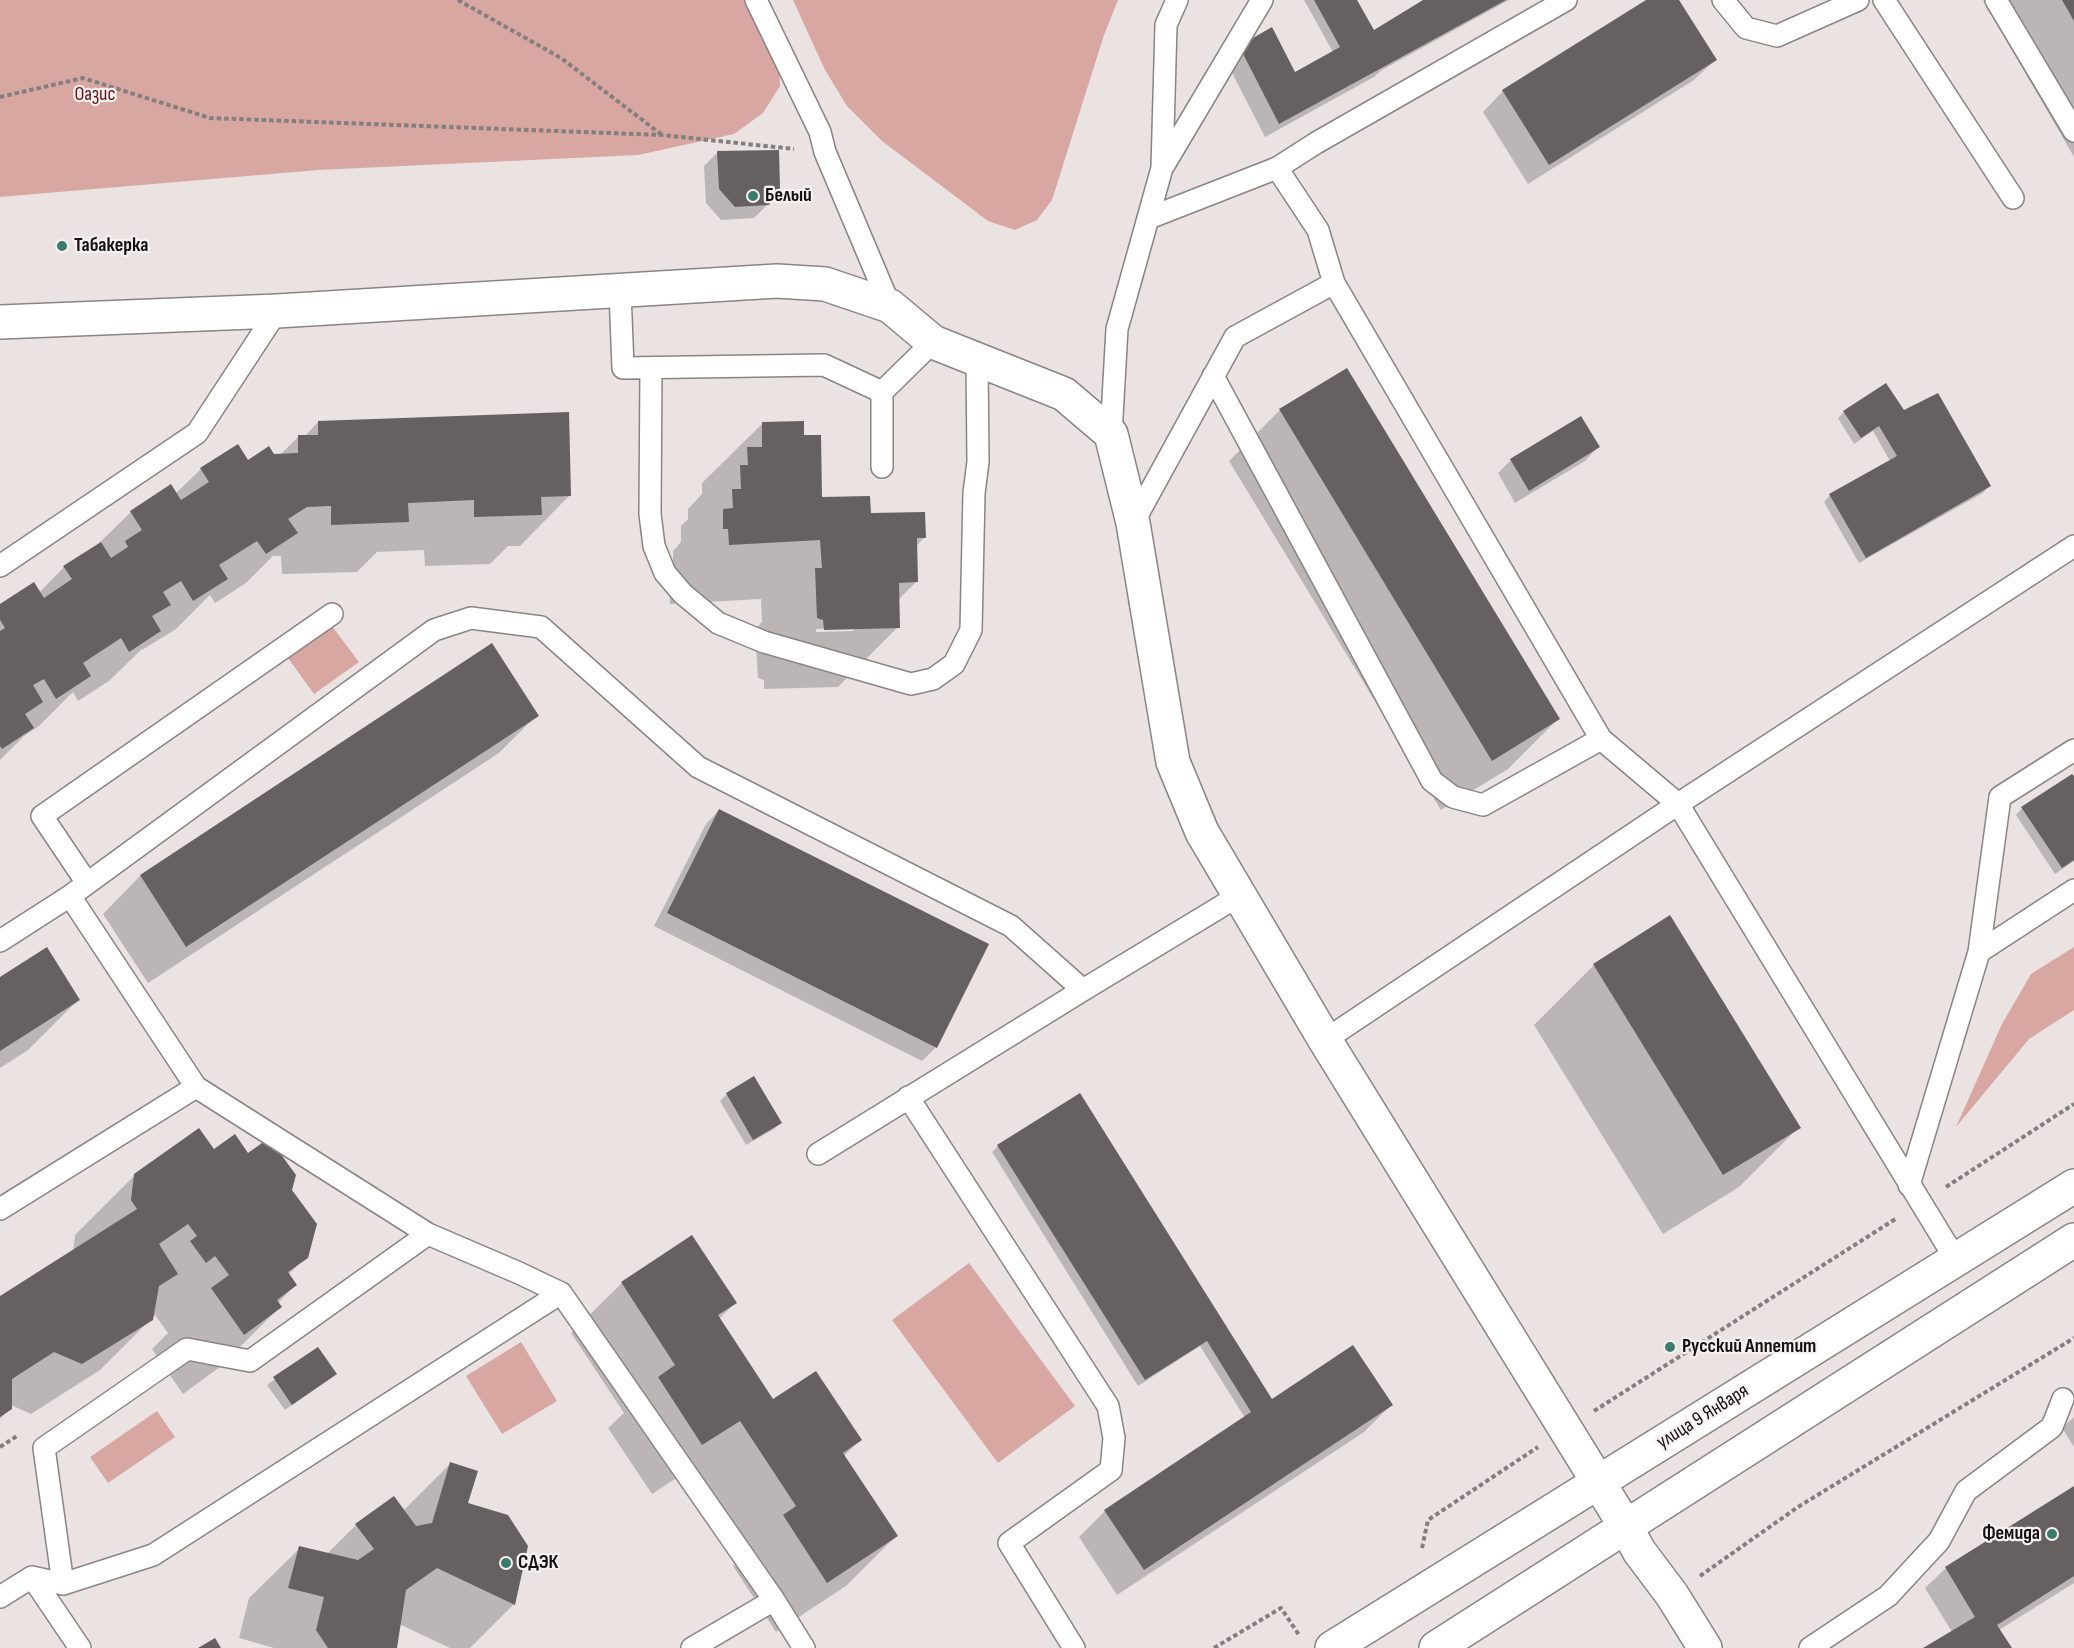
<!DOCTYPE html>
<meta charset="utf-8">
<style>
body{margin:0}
canvas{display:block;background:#eae3e2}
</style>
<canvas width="2074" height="1648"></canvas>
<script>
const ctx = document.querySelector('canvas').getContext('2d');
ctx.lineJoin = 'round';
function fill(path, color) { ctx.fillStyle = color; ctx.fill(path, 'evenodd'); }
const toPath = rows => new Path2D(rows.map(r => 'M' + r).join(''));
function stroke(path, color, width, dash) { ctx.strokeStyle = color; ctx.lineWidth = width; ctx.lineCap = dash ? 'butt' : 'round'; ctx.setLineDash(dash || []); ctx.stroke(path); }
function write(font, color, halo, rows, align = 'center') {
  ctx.font = font + ' "Sofia Sans Condensed",sans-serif'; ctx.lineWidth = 4.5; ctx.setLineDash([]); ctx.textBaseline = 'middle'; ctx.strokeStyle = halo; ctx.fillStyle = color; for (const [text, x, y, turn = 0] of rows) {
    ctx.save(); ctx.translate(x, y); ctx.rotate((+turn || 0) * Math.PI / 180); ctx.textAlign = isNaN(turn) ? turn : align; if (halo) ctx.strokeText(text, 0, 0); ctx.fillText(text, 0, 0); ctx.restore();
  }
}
fill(toPath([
 [0,0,747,0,779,66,780,86,763,113,734,134,638,155,318,170,0,197],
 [793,0,1118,0,1104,35,1052,200,1037,220,1015,230,988,221,882,141,847,106,825,70],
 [332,626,359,662,314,694,288,658],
 [2074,947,2074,1010,2029,1039,1956,1127,2002,1024,2031,974],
 [969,1263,1075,1406,998,1463,892,1320],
 [521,1342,557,1401,502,1434,466,1376],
 [157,1411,175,1437,108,1483,90,1457]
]), '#d8a7a1');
fill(toPath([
 [1304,0,1355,0,1373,32,1426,0,1509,0,1382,70,1374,77,1265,137,1226,61,1240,48,1294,75,1333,52],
 [1649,0,1677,0,1715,60,1694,80,1528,184,1483,112,1503,91],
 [1983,0,2074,0,2074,157],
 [718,152,768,204,754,218,721,220,706,203,704,166],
 [1346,370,1558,719,1508,769,1441,810,1229,461,1279,411],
 [1844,412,1903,412,1989,486,1983,493,1859,563,1824,502,1830,495,1890,461,1873,431,1854,444,1838,418],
 [318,422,570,495,520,546,508,546,490,564,425,566,424,550,377,552,357,572,282,574,281,556,273,556,246,583,215,603,210,595,176,629,142,650,142,649,109,681,78,701,73,692,39,726,24,736,0,760,0,606,39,593,64,567,95,547,131,512,175,494,201,469,279,456,298,437,304,437],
 [762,424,802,437,821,499,869,515,924,538,916,546,916,582,898,600,898,627,838,687,764,689,764,680,758,678,755,629,762,622,761,599,670,604,669,588,664,588,663,570,673,560,673,551,681,542,681,526,688,519,688,509,702,494,702,483],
 [856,628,853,631,816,632,816,629],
 [1598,447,1585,461,1515,503,1498,473,1511,460],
 [537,715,499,753,148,983,103,914,140,876],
 [2074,779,2074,861,2055,874,2016,815,2022,808],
 [719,810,936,1047,922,1061,654,926,706,824],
 [1594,965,1799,1127,1739,1187,1663,1234,1534,1025],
 [0,978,78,1000,28,1050,0,1068],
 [754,1078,780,1123,774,1129,746,1145,720,1101,727,1094],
 [1079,1095,1271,1401,1391,1405,1364,1432,1117,1595,1079,1537,1105,1511,1245,1418,1200,1346,1138,1386,992,1152,998,1146],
 [213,1151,247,1155,290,1190,306,1257,288,1275,295,1285,278,1303,280,1307,220,1367,183,1394,152,1349,168,1333,155,1315,100,1370,31,1414,11,1405,11,1408,0,1419,0,1298,73,1252,75,1235,135,1175],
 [691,1237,735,1303,719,1319,773,1401,860,1440,844,1456,896,1536,846,1586,776,1632,733,1566,745,1555,689,1470,652,1494,608,1428,624,1413,571,1333,622,1283],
 [317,1349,335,1374,285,1410,267,1385],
 [2074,1417,2074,1447,2062,1428],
 [450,1464,466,1504,514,1604,470,1648,450,1648,399,1624,395,1648,274,1648,239,1638,249,1598,300,1548,327,1554,356,1525,403,1511],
 [2074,1487,2074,1583,1999,1630,2010,1648,1926,1648,1952,1632,1925,1588,1946,1568]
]), '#0003');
fill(toPath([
 [1314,0,1357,0,1374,30,1423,0,1506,0,1279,124,1239,46,1272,27,1295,72,1340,47],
 [1646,0,1679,0,1717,60,1549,165,1502,90],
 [2062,0,2074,0,2074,21],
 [779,150,780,188,769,205,735,207,719,189,717,151],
 [1347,368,1560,719,1492,761,1279,409],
 [1886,383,1904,410,1938,393,1991,486,1866,558,1829,494,1897,456,1879,426,1861,438,1843,411],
 [569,412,571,496,541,497,542,515,474,517,474,500,408,503,409,522,331,525,331,506,307,507,288,519,298,533,266,554,257,541,219,565,228,579,193,601,181,581,163,592,171,605,152,616,161,631,129,652,121,638,83,663,91,676,56,699,44,679,33,685,43,702,25,714,34,728,2,749,0,746,0,631,5,628,0,620,0,604,34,582,44,598,72,579,63,566,101,542,111,558,128,547,125,541,142,530,130,511,171,484,181,500,209,482,200,468,238,444,248,460,269,446,274,454,298,453,298,435,318,435,318,421],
 [1581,416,1600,447,1529,491,1510,459],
 [804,421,804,435,821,435,822,497,870,496,871,513,925,512,926,538,917,538,918,582,899,583,900,628,824,630,823,620,817,618,815,568,822,568,820,540,729,545,728,529,723,529,723,509,733,508,732,489,741,489,740,465,748,465,747,447,762,447,762,422],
 [492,643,539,716,186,947,140,875],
 [2072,774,2074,776,2074,860,2062,868,2021,807],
 [719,809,989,944,937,1048,667,913],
 [1670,915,1801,1128,1723,1175,1593,964],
 [47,947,80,1000,0,1051,0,977],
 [754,1076,782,1123,753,1140,726,1093],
 [1080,1093,1272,1399,1353,1345,1393,1405,1144,1570,1104,1510,1251,1412,1207,1341,1145,1380,997,1145],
 [199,1128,214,1149,235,1134,248,1153,269,1138,296,1175,292,1190,317,1224,308,1258,288,1272,297,1285,277,1300,282,1307,244,1335,211,1288,229,1275,215,1256,206,1263,190,1241,197,1236,188,1224,159,1244,178,1274,159,1286,153,1320,82,1364,54,1352,12,1379,12,1409,0,1417,0,1296,137,1209,131,1200,134,1174],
 [692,1235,737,1303,718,1315,773,1399,816,1371,862,1440,843,1453,898,1536,827,1583,783,1515,796,1506,740,1421,702,1445,658,1377,675,1365,621,1282],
 [318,1347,337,1374,292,1405,273,1377],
 [450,1462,478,1471,468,1503,508,1515,528,1546,515,1605,437,1568,406,1590,397,1648,328,1648,316,1630,324,1597,288,1588,299,1546,358,1560,374,1549,355,1524,394,1496,416,1526,432,1523],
 [2074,1486,2074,1576,1997,1625,2012,1648,1923,1648,1975,1617,1945,1567],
 [215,1638,221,1648,198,1648]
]), '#666060');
const service = toPath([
 [756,0,820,132,825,152,890,306],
 [1723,0,1746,28,1777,36,1858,0],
 [1884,0,2013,198],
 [1996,0,2074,131],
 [1164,165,1262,0],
 [1277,168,1318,230,1334,283],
 [1149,218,1277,168,1316,143,1566,0],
 [620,291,623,368,824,365,882,392,933,342],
 [651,368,650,514,654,546,665,573,683,594,718,623,764,642,911,684,933,679,954,664,971,630,974,493,978,462,977,359],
 [1213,376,1432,781,1453,797,1483,805,1601,739],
 [1111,434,1117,329,1162,168,1166,25,1177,0],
 [882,467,882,392],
 [1133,523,1235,337,1334,283,1601,739,1678,804,1956,1260],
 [0,566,197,433,277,311],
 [87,883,42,816,332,614],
 [70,896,434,630,471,618,541,627,698,767,1011,926,1083,990],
 [0,941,70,896,196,1087,428,1234,519,1273,561,1293,774,1600,804,1648],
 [1979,952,2074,890],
 [1325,1040,1678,804,2074,546],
 [908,1097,1108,1406,1114,1438,1111,1470,1009,1543,1074,1648],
 [818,1154,1083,990,1240,895],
 [1909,1185,1979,952,2000,797,2074,750],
 [0,1209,196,1087],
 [32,1577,63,1584,153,1555,561,1293],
 [63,1584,44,1448,187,1349,250,1361,428,1234],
 [0,1597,32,1577,80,1648],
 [692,1648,774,1600],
 [1810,1648,1888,1596,1939,1541,1966,1491,2052,1427,2063,1399]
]);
const minor = toPath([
 [0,322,277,311,777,281,825,284,890,306,933,342,1064,394,1111,434,1133,523,1173,762,1202,832,1325,1040,1626,1527,1639,1551,1672,1595,1705,1648]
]);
const secondary = toPath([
 [1332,1648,2074,1186],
 [1436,1648,2074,1240]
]);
stroke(service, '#8a8484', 24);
stroke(minor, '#8a8484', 36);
stroke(secondary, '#8a8484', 36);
stroke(toPath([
 [458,0,561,58,662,135],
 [0,97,83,78,210,118,662,135,794,149],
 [1946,1187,2074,1104],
 [1594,1411,1897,1218],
 [0,1447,17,1436],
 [1422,1548,1428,1520,1538,1447],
 [1700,1576,1798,1507,2074,1338],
 [1214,1648,1281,1608,1299,1635]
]), '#837f7e', 4, [4.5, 3]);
stroke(service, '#fff', 21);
stroke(minor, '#fff', 33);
stroke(secondary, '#fff', 33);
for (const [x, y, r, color] of [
 [753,196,6,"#3a7c6c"],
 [62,246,6,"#3a7c6c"],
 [1670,1347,6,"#3a7c6c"],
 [2052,1534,6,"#3a7c6c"],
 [506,1563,6,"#3a7c6c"]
]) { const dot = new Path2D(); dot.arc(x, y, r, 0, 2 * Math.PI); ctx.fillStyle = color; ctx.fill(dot); stroke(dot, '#f7f0f0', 2); }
write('20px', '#5e1211', '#f7f0f0', [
 ["Оазис",95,95]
]);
write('bold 20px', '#131111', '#f7f0f0', [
 ["Белый",765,196],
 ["Табакерка",74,246],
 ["Русский Аппетит",1682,1347],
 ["Фемида",2040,1534,"right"],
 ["СДЭК",518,1563]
], 'left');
write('20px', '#131111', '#f7f0f0', [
 ["улица 9 Января",1703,1417,-32]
]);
</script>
